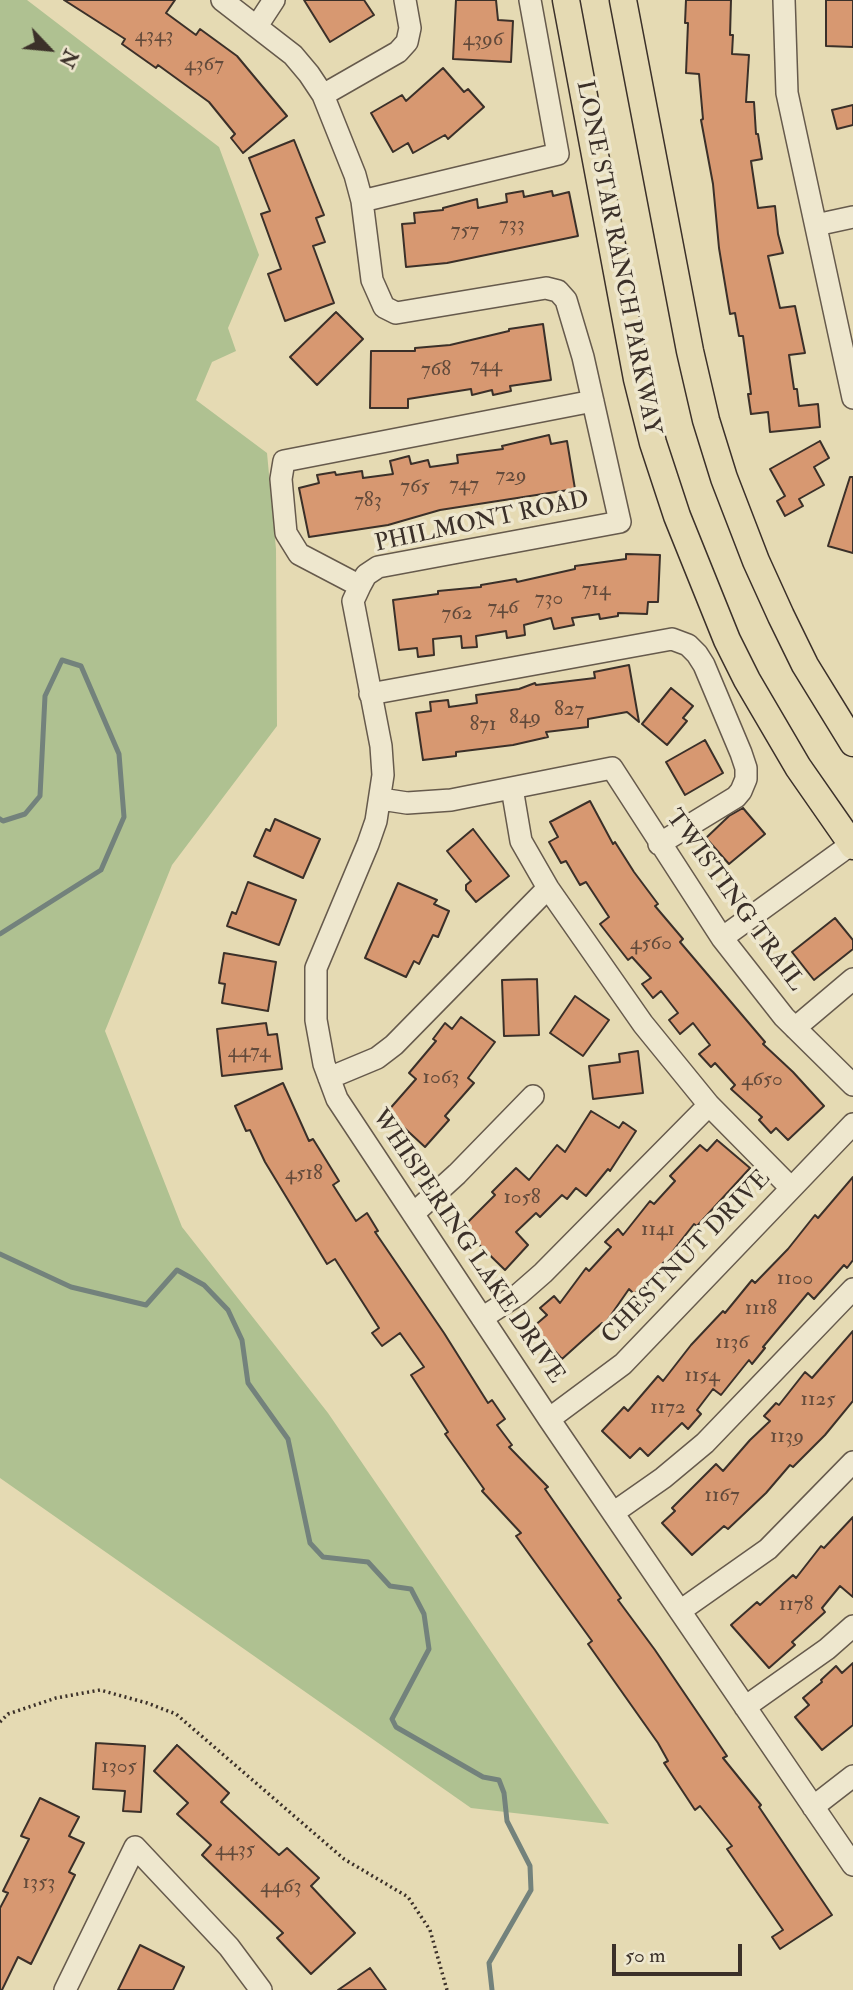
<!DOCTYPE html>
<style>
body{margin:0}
#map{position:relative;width:853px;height:1990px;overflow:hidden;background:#e5dab3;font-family:"IM FELL Double Pica",serif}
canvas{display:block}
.north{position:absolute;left:14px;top:14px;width:70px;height:70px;-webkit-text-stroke:5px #eee7ce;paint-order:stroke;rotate:116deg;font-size:19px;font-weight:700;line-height:28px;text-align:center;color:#3b3029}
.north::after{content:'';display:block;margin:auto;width:24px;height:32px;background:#3b3029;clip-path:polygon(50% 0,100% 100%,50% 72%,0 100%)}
.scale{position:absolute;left:612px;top:1944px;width:130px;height:32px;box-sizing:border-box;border:4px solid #3b3029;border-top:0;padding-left:9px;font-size:21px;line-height:24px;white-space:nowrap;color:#3b3029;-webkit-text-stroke:5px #eee7ce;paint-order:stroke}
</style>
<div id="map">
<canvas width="853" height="1990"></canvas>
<div class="north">N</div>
<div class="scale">50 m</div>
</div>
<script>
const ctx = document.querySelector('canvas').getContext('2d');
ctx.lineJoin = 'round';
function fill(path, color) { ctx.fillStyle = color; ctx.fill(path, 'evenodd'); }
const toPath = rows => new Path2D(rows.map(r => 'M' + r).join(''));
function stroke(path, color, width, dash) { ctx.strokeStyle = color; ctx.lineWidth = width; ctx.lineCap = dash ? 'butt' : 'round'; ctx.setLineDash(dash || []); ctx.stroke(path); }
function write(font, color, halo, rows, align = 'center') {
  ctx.font = font + ' "IM FELL Double Pica",serif'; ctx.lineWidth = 7; ctx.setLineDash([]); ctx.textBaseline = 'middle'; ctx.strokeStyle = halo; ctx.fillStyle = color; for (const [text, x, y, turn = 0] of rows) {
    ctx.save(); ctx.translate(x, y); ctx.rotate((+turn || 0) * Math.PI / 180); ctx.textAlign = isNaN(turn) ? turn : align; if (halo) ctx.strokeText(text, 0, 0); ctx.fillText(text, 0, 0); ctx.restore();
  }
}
fill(toPath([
 [0,0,27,0,219,147,259,255,228,328,236,351,212,362,196,400,267,453,276,549,277,726,172,865,105,1031,182,1227,328,1413,609,1824,471,1808,0,1478]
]), '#afc191');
stroke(toPath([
 [0,819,3,821,25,814,40,796,45,696,62,660,81,666,119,754,124,817,101,870,0,934],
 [0,1254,71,1287,146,1305,177,1270,204,1285,228,1310,242,1340,248,1383,288,1439,310,1543,323,1557,368,1562,390,1586,411,1589,424,1614,429,1649,392,1719,396,1727,483,1777,499,1780,504,1793,507,1821,530,1866,531,1890,489,1963,492,1990]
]), '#73827c', 5);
const building = toPath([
 [64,0,175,0,166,13,196,35,200,29,237,56,287,116,243,153,231,138,235,134,209,102,158,65,156,68,122,44,125,39,64,0],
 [304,0,364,0,374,15,330,42,304,0],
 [456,0,496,0,498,20,513,21,511,62,453,59,456,0],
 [686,0,731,0,730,35,733,35,732,54,749,55,746,102,754,102,756,134,758,134,762,159,751,161,758,208,775,206,778,234,783,253,768,256,780,308,795,306,805,353,789,355,794,389,797,389,799,406,818,404,820,427,770,432,768,412,751,414,748,394,751,394,743,336,739,336,735,313,730,314,719,248,713,184,701,120,703,119,699,74,686,73,688,23,685,23,686,0],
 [826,0,853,0,853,47,826,46,826,0],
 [443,68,464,92,468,89,484,107,448,139,445,135,413,153,408,143,393,152,371,113,402,95,406,101,443,68],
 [853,105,853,125,837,129,832,110,853,105],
 [294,140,324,215,316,218,325,242,313,246,334,303,285,321,268,274,281,269,261,214,270,211,249,158,294,140],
 [523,191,524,197,552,191,553,196,569,192,578,236,447,263,406,267,402,224,415,223,414,213,443,210,443,208,477,199,478,208,507,202,506,194,523,191],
 [336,312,363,339,317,385,290,357,336,312],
 [543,324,551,380,510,386,511,391,493,395,492,390,472,395,471,389,408,399,408,408,370,408,371,351,415,351,415,348,450,345,509,331,509,329,543,324],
 [549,435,551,444,567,441,575,489,440,510,388,525,309,537,299,488,319,483,317,475,335,472,336,475,362,471,363,478,393,474,390,461,409,456,411,464,428,460,430,467,458,463,457,455,503,449,502,446,549,435],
 [820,441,829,458,814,467,824,485,799,499,803,506,785,516,777,501,785,496,770,469,820,441],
 [850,477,853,477,853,553,828,546,850,477],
 [626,554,660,555,658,602,648,602,647,614,618,613,618,616,600,619,599,614,572,618,574,625,554,629,551,618,524,625,525,635,507,638,506,631,476,636,477,647,462,648,461,636,433,639,434,655,418,657,417,648,399,650,393,600,438,594,438,591,481,587,481,585,516,579,517,582,575,569,575,566,626,559,626,554],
 [629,665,639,722,627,712,588,719,588,727,546,732,548,737,513,745,456,752,456,756,423,760,416,713,431,711,430,702,448,700,449,707,477,703,476,695,519,689,535,683,536,685,595,678,594,672,629,665],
 [671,688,693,706,683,718,687,721,667,745,642,724,671,688],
 [705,740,723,773,685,795,666,762,705,740],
 [590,801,613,844,615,842,634,872,658,904,655,906,683,939,680,942,765,1042,763,1044,793,1072,824,1106,788,1140,776,1128,771,1133,759,1120,762,1117,731,1089,735,1085,715,1063,711,1067,699,1054,710,1045,693,1023,680,1034,669,1020,678,1013,661,991,653,998,642,984,651,978,632,957,628,960,600,924,609,917,586,882,580,885,566,861,561,863,549,842,558,837,550,822,590,801],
 [743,808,765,834,729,864,706,838,729,816,743,808],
 [275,819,320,839,303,878,254,856,266,829,270,831,275,819],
 [473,829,509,876,476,902,466,890,466,885,471,881,447,851,473,829],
 [248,882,296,900,279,945,227,926,232,912,236,914,248,882],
 [398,883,437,900,434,904,449,911,438,937,433,935,419,964,414,961,406,977,365,958,398,883],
 [835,918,853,940,853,949,814,980,792,952,835,918],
 [224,953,276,962,268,1011,222,1003,225,984,219,983,224,953],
 [537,979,539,1035,504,1036,502,980,537,979],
 [575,996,609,1020,583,1056,550,1033,575,996],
 [461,1017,495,1042,468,1078,474,1083,445,1116,449,1120,425,1147,387,1112,416,1079,409,1073,436,1041,433,1039,445,1023,452,1029,461,1017],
 [266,1023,268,1035,277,1034,282,1069,222,1076,217,1029,266,1023],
 [638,1051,643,1093,593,1099,589,1066,620,1062,619,1054,638,1051],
 [283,1083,309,1141,313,1139,339,1181,333,1185,356,1221,367,1213,378,1231,375,1232,444,1333,488,1403,492,1400,505,1419,497,1425,512,1445,509,1447,548,1487,545,1489,621,1598,618,1600,655,1650,727,1756,723,1758,761,1805,759,1807,832,1915,780,1949,772,1937,783,1930,727,1849,732,1846,700,1806,695,1810,664,1763,668,1761,658,1743,588,1644,592,1641,516,1536,521,1533,482,1491,484,1489,445,1434,448,1432,411,1375,424,1367,400,1333,382,1346,372,1333,379,1328,335,1259,327,1264,265,1162,250,1130,246,1131,235,1106,283,1083],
 [591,1111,619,1128,623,1122,636,1131,610,1171,608,1169,586,1196,576,1188,567,1199,562,1195,540,1217,536,1213,516,1232,528,1245,505,1270,462,1228,495,1195,492,1192,516,1168,529,1180,557,1145,565,1152,591,1111],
 [717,1140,750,1168,697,1226,694,1224,666,1260,634,1294,629,1289,604,1325,602,1323,562,1359,533,1327,547,1315,540,1308,554,1296,560,1303,586,1268,589,1271,611,1247,605,1242,618,1229,623,1235,650,1201,654,1204,675,1181,670,1176,700,1145,707,1151,717,1140],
 [853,1177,853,1260,847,1268,844,1265,814,1299,808,1293,763,1347,765,1348,752,1364,749,1360,721,1395,713,1389,697,1410,701,1414,688,1429,682,1423,648,1456,640,1448,630,1458,602,1431,624,1407,628,1411,658,1376,663,1381,691,1345,723,1311,725,1313,752,1280,755,1283,788,1249,815,1215,818,1218,853,1177],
 [853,1331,853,1401,825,1435,793,1467,790,1465,766,1493,728,1529,724,1526,692,1555,662,1523,675,1511,672,1508,716,1464,723,1471,750,1440,770,1421,764,1416,776,1403,779,1405,805,1372,812,1378,853,1331],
 [853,1517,853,1597,840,1586,822,1608,825,1612,792,1642,795,1645,769,1668,731,1625,757,1602,760,1605,793,1575,796,1578,821,1546,824,1548,853,1517],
 [853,1663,853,1725,822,1750,795,1717,809,1705,803,1698,822,1682,821,1680,836,1666,842,1673,853,1663],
 [96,1743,145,1746,141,1812,123,1811,125,1791,93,1789,96,1743],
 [177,1745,229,1793,221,1802,279,1855,287,1848,319,1878,311,1886,355,1933,311,1974,277,1938,283,1933,202,1855,211,1845,177,1814,188,1803,154,1771,177,1745],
 [40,1798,79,1817,69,1836,84,1843,69,1872,75,1875,31,1964,18,1957,2,1990,0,1990,0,1908,8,1893,3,1891,29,1839,21,1836,40,1798],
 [140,1945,184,1967,173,1990,118,1990,140,1945],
 [370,1968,386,1990,338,1990,370,1968]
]);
fill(building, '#d79871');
stroke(building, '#3b3029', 2);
const minor = toPath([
 [222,0,293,55,309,74,323,95,355,175,362,201,372,280,384,307,396,313,546,288,558,291,566,300,583,357,620,522,378,567,366,575,360,586,353,601,381,746,383,775,376,821,368,844,316,968,316,1020,324,1064,337,1099,549,1419,853,1865],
 [784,0,787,93,853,398],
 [257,26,274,0],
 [323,95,398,52,407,42,410,28,405,0],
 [362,201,558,154,530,0],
 [816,225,853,217],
 [360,586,299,554,286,533,281,479,284,461,593,401],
 [370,694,672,639,688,645,697,654,704,665,741,753,746,768,746,779,741,791,736,797,659,844],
 [512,788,521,841,548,888,643,1024,709,1105,791,1188],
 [381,799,407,803,451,800,612,768,722,938,784,1017,853,1085],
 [722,938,853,843],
 [795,1028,853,979],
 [329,1078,377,1058,394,1045,548,888],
 [413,1214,457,1174,533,1096],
 [482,1318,519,1294,543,1273,709,1105],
 [549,1419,623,1364,853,1124],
 [613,1513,663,1478,705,1443,853,1289],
 [680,1611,768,1549,853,1462],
 [745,1707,827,1649,853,1626],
 [813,1807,853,1776],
 [65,1990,135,1847,229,1947,261,1990]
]);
const major = toPath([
 [566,0,637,379,653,443,677,516,727,640,747,680,798,767,853,846],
 [623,0,690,351,706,420,724,478,756,561,781,616,805,665,853,743]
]);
stroke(minor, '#665a4c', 24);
stroke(major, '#3b3029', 29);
stroke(toPath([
 [0,1722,8,1714,56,1698,100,1690,147,1703,176,1714,344,1859,408,1897,430,1930,447,1990]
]), '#3b3029', 3.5, [2, 3.5]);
stroke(minor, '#eee7ce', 21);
stroke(major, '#e5dab3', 26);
write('21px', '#624a3b', null, [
 ["4343",154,36],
 ["4396",483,40],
 ["4367",204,65],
 ["733",512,225],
 ["757",465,231],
 ["744",486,366],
 ["768",436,370],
 ["729",511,476],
 ["747",464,485],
 ["765",415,487],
 ["783",368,501],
 ["714",596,590],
 ["730",549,599],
 ["746",503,608],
 ["762",457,614],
 ["827",569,710],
 ["849",525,718],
 ["871",483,725],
 ["4560",651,944],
 ["4474",249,1052],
 ["1063",441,1078],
 ["4650",762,1080],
 ["4518",304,1174],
 ["1058",522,1198],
 ["1141",658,1230],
 ["1100",795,1279],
 ["1118",761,1309],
 ["1136",732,1343],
 ["1154",702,1376],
 ["1125",818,1400],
 ["1172",668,1408],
 ["1139",787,1437],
 ["1167",722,1496],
 ["1178",796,1605],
 ["1305",119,1767],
 ["4435",235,1850],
 ["1353",39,1883],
 ["4463",281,1887]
]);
write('24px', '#3b3029', '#eee7ce', [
 ["LONE STAR RANCH PARKWAY",617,258,79],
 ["PHILMONT ROAD",482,523,-12],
 ["TWISTING TRAIL",734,901,54],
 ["WHISPERING LAKE DRIVE",467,1247,56],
 ["CHESTNUT DRIVE",687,1258,-46]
]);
</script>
